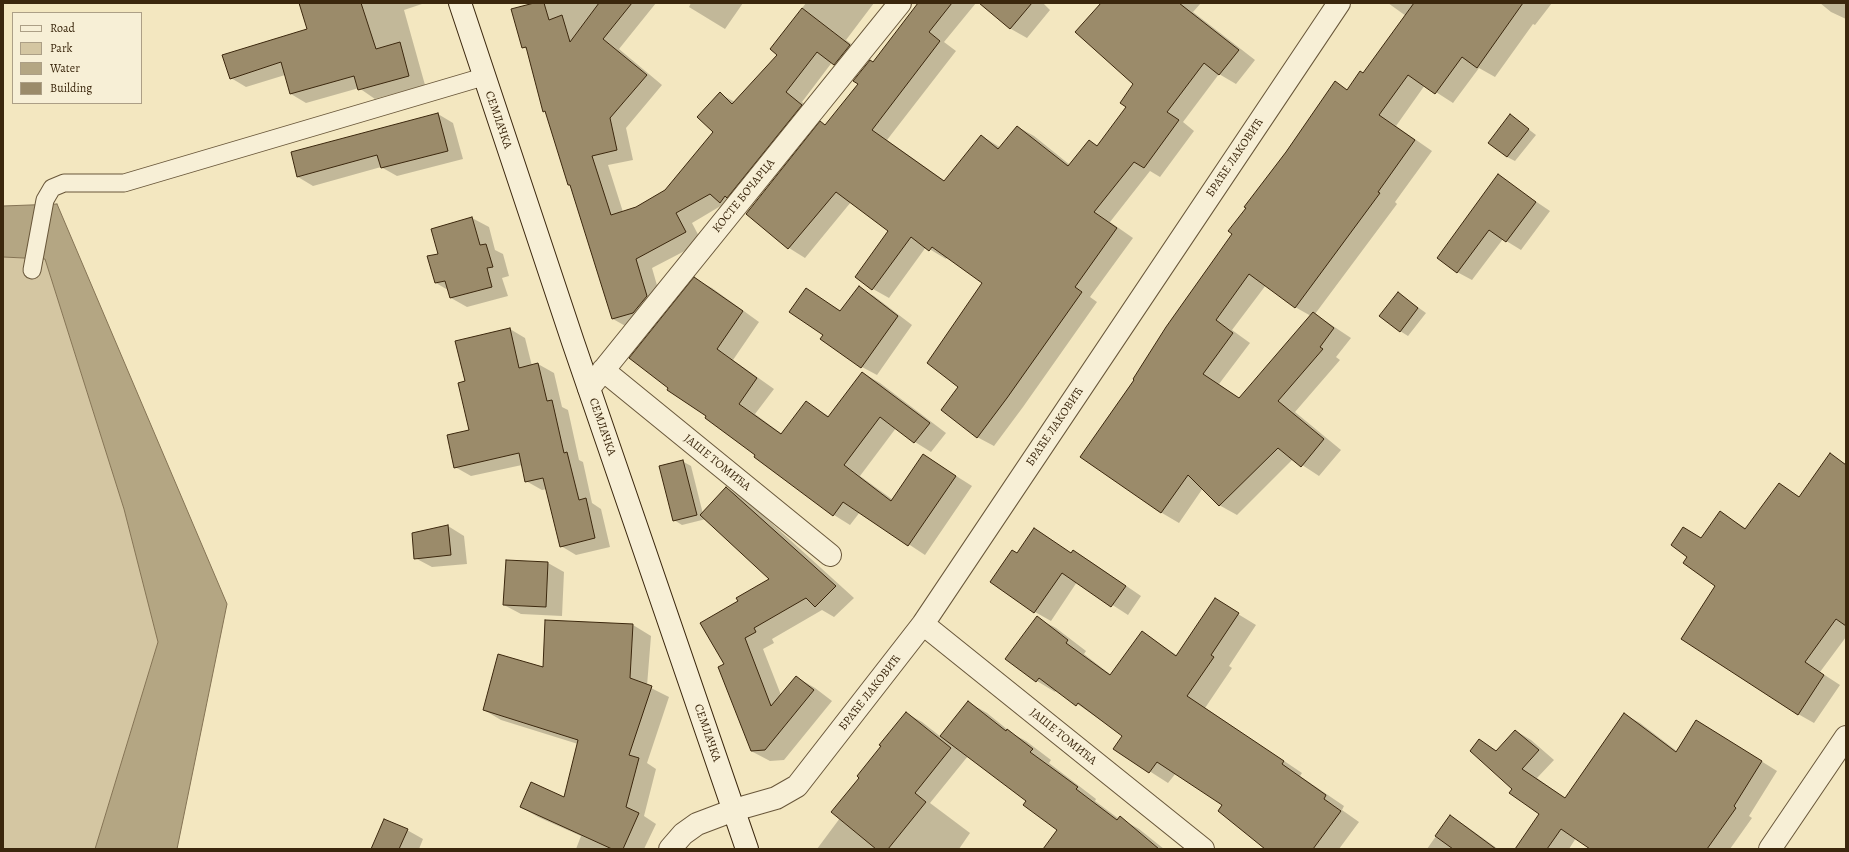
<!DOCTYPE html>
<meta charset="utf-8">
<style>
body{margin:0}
#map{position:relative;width:1849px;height:852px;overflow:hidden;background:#f3e7c0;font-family:Alegreya,serif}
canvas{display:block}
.frame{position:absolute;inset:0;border:4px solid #3b270d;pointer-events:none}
.legend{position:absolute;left:12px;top:12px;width:130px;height:92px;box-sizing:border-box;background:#f7efd6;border:1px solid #ac9f86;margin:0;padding:5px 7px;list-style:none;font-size:12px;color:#3b270d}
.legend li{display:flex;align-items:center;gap:8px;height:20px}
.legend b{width:20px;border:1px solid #ac9f86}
</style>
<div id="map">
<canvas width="1849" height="852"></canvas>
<div class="frame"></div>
<ul class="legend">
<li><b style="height:5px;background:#f7efd6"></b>Road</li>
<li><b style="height:11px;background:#d4c6a2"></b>Park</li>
<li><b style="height:11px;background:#b4a683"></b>Water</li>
<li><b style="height:11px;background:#9b8b6a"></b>Building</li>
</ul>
</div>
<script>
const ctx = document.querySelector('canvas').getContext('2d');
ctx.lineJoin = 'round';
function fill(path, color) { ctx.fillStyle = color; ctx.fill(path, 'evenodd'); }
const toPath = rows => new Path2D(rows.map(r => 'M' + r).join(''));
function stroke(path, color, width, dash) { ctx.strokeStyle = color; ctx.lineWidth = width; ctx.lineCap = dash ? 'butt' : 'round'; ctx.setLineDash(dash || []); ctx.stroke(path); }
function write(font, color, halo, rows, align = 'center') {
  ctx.font = font + ' Alegreya,serif'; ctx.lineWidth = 3; ctx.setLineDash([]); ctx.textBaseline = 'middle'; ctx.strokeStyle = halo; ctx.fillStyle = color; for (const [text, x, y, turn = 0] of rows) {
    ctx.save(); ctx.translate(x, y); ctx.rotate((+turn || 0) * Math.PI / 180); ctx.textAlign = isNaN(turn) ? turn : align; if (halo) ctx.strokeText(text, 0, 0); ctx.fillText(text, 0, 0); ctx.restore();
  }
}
fill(toPath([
 [3,257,45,259,124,509,158,642,95,849,3,849]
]), '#d4c6a2');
const water = toPath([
 [57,204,227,604,177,849,95,849,158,642,124,509,45,259,3,257,3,206,57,204]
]);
fill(water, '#b4a683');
stroke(water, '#847354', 1);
fill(toPath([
 [314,3,425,3,404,10,425,85,375,99,359,88,306,103,291,94,285,75,246,87,231,78,309,30],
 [527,3,656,3,619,49,662,85,626,128,633,160,608,165,623,212,636,208,666,191,714,132,720,94,735,102,778,55,771,49,806,3,874,3,846,40,854,46,840,65,833,61,802,102,808,107,724,204,692,223,702,242,652,268,663,306,629,328,613,319,572,186,569,185,547,113,544,111,528,50,523,47,529,6],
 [691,3,743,3,725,29,689,7],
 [920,3,976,3,944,42,956,51,887,140,945,181,982,136,1001,148,1018,127,1034,136,1070,165,1089,141,1099,146,1128,107,1135,84,1102,3,1201,3,1193,12,1255,60,1236,84,1219,74,1183,122,1194,131,1160,177,1150,171,1110,222,1133,238,1090,297,1097,302,1023,407,994,446,977,437,960,387,984,283,948,257,946,259,926,247,889,298,873,289,889,231,851,202,805,258,789,248,826,126,860,84,873,63],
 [980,3,1043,3,1050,10,1027,38,1011,29],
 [1388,3,1552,3,1535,25,1533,24,1495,77,1479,68,1453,103,1425,85,1396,126,1432,151,1395,202,1397,204,1315,314,1351,338,1336,357,1340,360,1295,412,1341,450,1319,476,1293,459,1237,515,1219,505,1203,488,1179,523,1162,513,1081,457,1234,234,1286,152,1335,83,1348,90,1363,74,1406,16],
 [1266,285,1295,307,1311,316,1240,399,1219,384,1250,343,1232,330],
 [1820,3,1846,3,1846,19,1831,12],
 [438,114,453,123,463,159,397,176,381,167,313,186,298,177,292,153],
 [1510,115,1536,135,1515,161,1507,157],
 [1498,176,1550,211,1521,250,1503,239,1472,280,1457,272],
 [472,218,489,227,495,250,503,254,509,276,502,278,508,296,467,307,451,298,448,290,436,283,439,254,432,229],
 [695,279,712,288,759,322,733,360,774,389,755,414,782,434,806,402,830,417,863,373,880,383,946,433,931,452,915,442,896,428,860,476,893,500,923,455,972,486,925,555,860,512,850,525,834,515,707,416],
 [860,288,874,296,912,325,877,375,862,367,824,335,806,289,841,311],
 [1398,293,1426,313,1408,336,1400,331],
 [510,329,525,338,532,366,538,364,554,373,562,407,568,410,579,460,583,462,592,503,601,509,610,547,576,555,561,546,547,489,542,490,526,481,522,465,471,476,455,467,470,431,466,382],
 [1830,455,1846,464,1846,637,1820,672,1840,685,1814,723,1798,714,1716,586,1701,539,1720,513,1747,529,1779,484,1800,497],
 [682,461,691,466,703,514,727,488,745,499,854,598,834,617,822,610,772,639,774,643,763,649,781,695,796,677,815,688,832,701,784,760,770,761,751,751,725,665,739,602,771,579,706,519,682,525,674,520],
 [448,526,464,536,467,564,432,567,415,558],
 [1050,539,1072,554,1073,551,1090,561,1141,596,1128,615,1077,582,1051,621,1035,612,1017,554],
 [548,563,564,572,562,616,521,614,504,605],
 [1233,611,1256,625,1229,666,1232,668,1205,708,1302,773,1300,776,1344,806,1342,810,1359,822,1339,849,1267,849,1224,805,1176,773,1168,783,1115,749,1124,736,1057,690,1055,692,1037,681,1007,659,1037,618,1056,628,1086,651,1084,654,1111,675,1142,632,1178,656],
 [546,621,633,625,651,636,647,686,669,697,647,763,656,769,644,816,656,824,644,849,576,849,581,836,538,817,521,807,564,799,578,744,501,720,484,710,543,668],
 [968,702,987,713,1013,734,1026,741,1051,760,1049,763,1096,799,1095,801,1119,819,1120,818,1139,829,1164,849,1044,849,1058,830,1027,801,968,756,930,803,970,833,959,849,817,849,840,818,860,778,906,713,922,722,941,737],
 [1624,714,1640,723,1678,752,1713,731,1777,771,1749,816,1752,818,1730,849,1592,849,1576,838,1569,849,1516,849,1540,814,1513,788,1480,740,1497,751,1516,731,1531,740,1554,760,1537,778,1566,799],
 [1450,816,1466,826,1498,849,1427,849],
 [407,830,423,839,419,849,372,849]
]), '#0003');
const building = toPath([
 [299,3,361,3,376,49,400,42,409,76,358,90,354,76,290,94,281,62,230,79,222,55,307,29,299,3],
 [534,3,544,3,549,20,562,15,570,42,599,3,632,3,603,39,647,75,610,118,617,150,592,156,611,215,636,207,665,190,713,132,697,117,720,92,732,104,777,55,770,49,802,8,850,45,834,65,817,52,786,92,802,105,727,198,725,196,720,203,710,194,676,213,686,232,636,259,647,296,633,313,612,319,570,185,568,185,545,111,543,112,526,47,522,48,511,9,534,3],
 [918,3,952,3,929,32,940,41,872,130,944,181,981,135,998,149,1017,126,1068,166,1089,140,1097,146,1126,107,1120,103,1133,84,1075,32,1101,3,1179,3,1239,50,1219,75,1204,63,1167,112,1179,120,1144,168,1134,162,1094,212,1117,228,1075,287,1082,292,1007,398,977,438,941,410,958,387,927,363,982,283,932,247,929,251,911,237,872,290,855,277,888,231,836,192,788,249,746,214,820,121,825,125,858,84,853,81,870,60,873,62,918,3],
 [979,3,1032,3,1010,29,979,3],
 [1414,3,1523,3,1477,68,1462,57,1435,94,1408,75,1379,115,1415,140,1378,192,1380,193,1295,308,1249,274,1216,320,1233,333,1203,374,1239,398,1313,312,1334,328,1320,347,1323,349,1278,401,1324,439,1301,467,1278,448,1219,506,1188,475,1161,513,1080,457,1134,380,1133,379,1166,327,1232,234,1228,231,1246,208,1244,207,1286,152,1335,81,1347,90,1360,71,1363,73,1414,3],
 [438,113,448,151,381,168,377,155,297,177,291,152,438,113],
 [1510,114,1529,129,1507,157,1488,143,1510,114],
 [1498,174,1536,202,1506,242,1489,230,1457,273,1437,258,1498,174],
 [472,217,480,245,486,244,493,267,487,268,492,287,450,298,445,281,435,283,427,256,438,254,431,229,472,217],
 [694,277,743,311,717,349,757,378,739,404,781,434,806,401,828,417,862,372,930,423,914,443,880,417,844,465,891,501,923,454,956,476,908,546,843,502,833,516,754,457,755,455,705,418,706,416,667,390,668,388,629,358,694,277],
 [859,286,898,316,861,368,820,339,823,335,789,312,806,288,840,311,859,286],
 [1398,292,1418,308,1400,332,1379,316,1398,292],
 [510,328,519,368,538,363,547,401,552,400,564,453,567,452,579,500,586,498,595,538,560,547,543,478,525,482,519,453,454,468,447,435,469,430,458,383,465,381,455,341,510,328],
 [1830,453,1846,465,1846,626,1836,619,1805,662,1824,675,1798,715,1681,639,1715,586,1683,563,1687,557,1671,545,1683,527,1701,538,1720,511,1745,529,1779,483,1799,497,1830,453],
 [683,460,697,515,673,521,659,466,683,460],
 [726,487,836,586,815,607,806,598,754,628,756,632,745,638,771,706,796,676,814,690,765,750,751,751,718,667,724,664,700,623,738,601,736,598,769,579,700,515,726,487],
 [448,525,451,555,414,559,412,533,448,525],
 [1034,528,1071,553,1073,550,1126,586,1111,607,1062,573,1034,613,990,582,1012,550,1017,553,1034,528],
 [506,560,548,562,546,607,503,605,506,560],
 [1215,598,1239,613,1211,655,1214,657,1187,696,1284,761,1282,764,1326,795,1324,799,1341,811,1313,849,1265,849,1218,811,1222,805,1157,762,1149,773,1113,749,1122,736,1078,703,1076,706,1039,678,1036,682,1005,659,1037,616,1068,640,1066,643,1110,675,1142,631,1176,656,1215,598],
 [545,620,633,624,630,678,652,686,629,755,639,758,626,807,639,813,623,849,612,849,520,807,531,782,564,797,578,740,483,710,498,654,543,667,545,620],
 [968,701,1006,731,1007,729,1033,749,1030,752,1078,787,1076,789,1117,820,1120,816,1159,849,1043,849,1057,830,1023,805,1026,801,940,736,968,701],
 [906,712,951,748,915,793,926,802,888,849,876,849,831,812,859,778,857,776,881,746,879,745,906,712],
 [1624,713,1676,752,1696,720,1762,761,1734,806,1736,808,1707,849,1590,849,1561,829,1547,849,1515,849,1539,814,1509,793,1512,789,1470,751,1479,739,1496,751,1515,730,1539,750,1522,769,1565,798,1624,713],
 [1450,815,1496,849,1453,849,1435,836,1450,815],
 [384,819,408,829,399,849,371,849,384,819]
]);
fill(building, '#9b8b6a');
stroke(building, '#3b270d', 1);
const lane = toPath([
 [32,270,45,200,52,188,64,183,124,183,483,77]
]);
const street = toPath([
 [603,370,830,555],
 [589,388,900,3],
 [923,624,1203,849],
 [670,849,683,834,697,824,734,810,776,798,797,786,923,624,1339,3],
 [1770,849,1846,737]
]);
const secondary = toPath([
 [460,3,573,342,747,849]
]);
stroke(lane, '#69573a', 19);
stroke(street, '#69573a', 24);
stroke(secondary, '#3b270d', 24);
stroke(lane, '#f7efd6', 17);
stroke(street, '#f7efd6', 22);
stroke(secondary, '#f7efd6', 22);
write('12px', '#3b270d', '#f7efd6', [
 ["СЕМЛАЧКА",498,120,71],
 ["БРАЋЕ ЛАКОВИЋ",1235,158,-56],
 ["КОСТЕ БОЧАРЦА",744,196,-51],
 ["СЕМЛАЧКА",602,427,71],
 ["БРАЋЕ ЛАКОВИЋ",1055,427,-56],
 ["ЈАШЕ ТОМИЋА",717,463,39],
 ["БРАЋЕ ЛАКОВИЋ",870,693,-52],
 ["СЕМЛАЧКА",707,733,71],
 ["ЈАШЕ ТОМИЋА",1063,737,39]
]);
</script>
